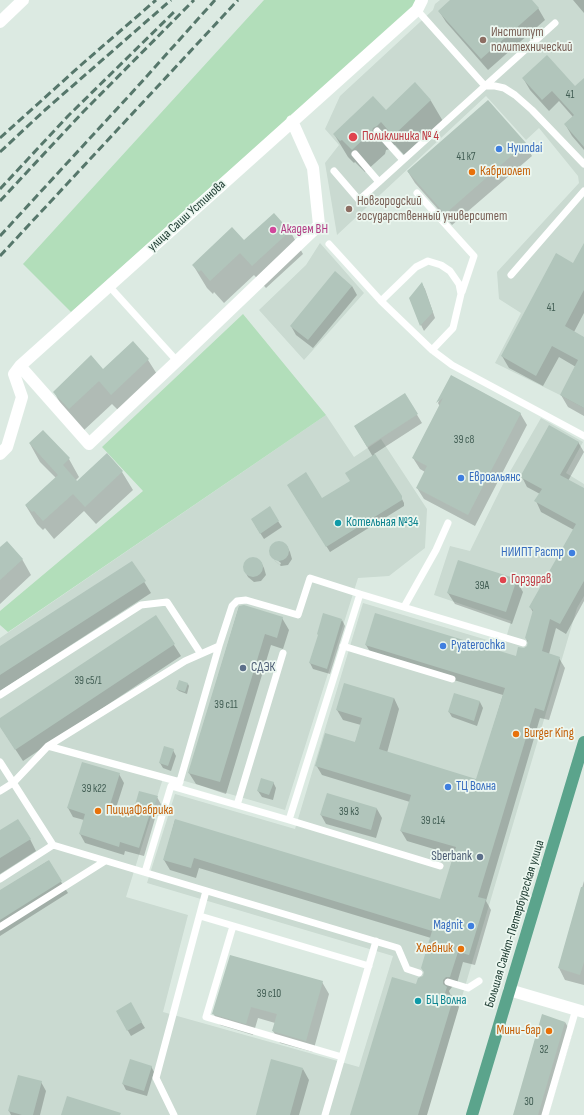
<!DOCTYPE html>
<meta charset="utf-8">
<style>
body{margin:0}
canvas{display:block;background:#dceae2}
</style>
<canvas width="584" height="1115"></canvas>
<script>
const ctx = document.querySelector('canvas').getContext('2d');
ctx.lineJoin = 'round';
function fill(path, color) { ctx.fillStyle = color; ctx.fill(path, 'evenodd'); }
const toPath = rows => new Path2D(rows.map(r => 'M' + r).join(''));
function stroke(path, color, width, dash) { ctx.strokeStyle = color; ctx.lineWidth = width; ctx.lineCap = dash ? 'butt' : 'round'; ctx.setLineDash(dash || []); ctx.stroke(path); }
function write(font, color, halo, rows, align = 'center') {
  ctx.font = font + ' "Sofia Sans Condensed",sans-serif'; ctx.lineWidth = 3.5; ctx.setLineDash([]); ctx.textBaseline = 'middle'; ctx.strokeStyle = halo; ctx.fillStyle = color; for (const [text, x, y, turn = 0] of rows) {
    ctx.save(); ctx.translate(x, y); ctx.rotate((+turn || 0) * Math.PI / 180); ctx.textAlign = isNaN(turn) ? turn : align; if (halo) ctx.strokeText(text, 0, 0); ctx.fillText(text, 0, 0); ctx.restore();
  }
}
fill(toPath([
 [440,0,584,0,584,408,560,395,495,363,521,313,499,299,497,272,579,183,578,176,539,128,526,140,486,96,337,235,325,163,339,145,325,129,340,96,433,10,435,4],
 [320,243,364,293,304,360,259,310,306,265],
 [326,415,354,457,381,439,427,509,425,548,389,576,358,578,285,810,164,775,126,897,188,915,163,1012,359,1067,393,956,147,883,175,794,295,829,363,603,504,645,511,621,434,595,450,546,470,551,504,482,541,418,583,442,566,473,584,484,584,596,577,608,427,1115,0,1115,0,638]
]), '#cadad1');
fill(toPath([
 [264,0,416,0,414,6,71,312,23,264],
 [243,314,326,415,8,632,0,625,0,611,143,491,102,447]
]), '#b2deba');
fill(toPath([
 [451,0,531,0,538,8,545,20,488,70,446,22,439,11],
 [573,0,584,0,584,13],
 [523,78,575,87,584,80,584,150,572,136,565,124,573,117,559,101,549,111,530,90],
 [415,84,431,101,444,123,407,158,395,145,390,149,386,150,385,154,365,172,355,162,354,163,348,157,334,134,386,111],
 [488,102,525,144,532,156,452,225,415,183,408,172],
 [290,231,303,254,266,288,254,275,224,303,214,292,213,294,207,288,193,265,244,242],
 [584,245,584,313,574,332,584,338,584,416,568,407,561,395,576,367,559,357,543,386,509,368,502,356,574,264],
 [422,284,425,289,435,318,424,331,421,325,411,298],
 [352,286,357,295,313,348,296,335,291,326],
 [132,343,148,360,162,382,125,417,112,404,83,431,67,415,54,392,103,370],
 [451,377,520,413,527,425,475,526,424,499,417,488,425,472,420,469,413,458,440,407,438,403],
 [405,395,422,423,374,454,401,497,404,503,404,506,330,552,291,490,322,500,351,482,373,457,355,426],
 [578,442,584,452,568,481,584,489,584,601,566,634,556,628,549,654,559,658,565,668,549,720,540,718,486,901,491,910,475,965,463,962,456,987,452,987,449,991,451,996,453,997,459,1007,427,1115,351,1115,423,978,425,973,422,968,431,938,199,868,196,878,170,870,164,860,175,820,441,901,454,855,407,841,401,831,410,802,322,775,316,765,355,743,361,725,343,720,337,710,394,698,399,709,387,753,477,780,503,695,372,655,366,645,516,657,524,649,528,647,528,643,526,638,533,612,530,607,574,530,541,512,536,501,540,494,527,487,522,477],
 [30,444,69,459,79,477,76,480,77,482,107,455,122,472,133,490,96,524,84,511,54,539,45,528,43,530,37,524,26,506,56,478,40,462],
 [269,508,282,527,264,539,255,525],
 [282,542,287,546,290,552,292,559,288,565,281,566,275,561,274,560,280,565,281,563,272,556,272,557,270,549,274,544],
 [0,548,22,559,31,575,0,604],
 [255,558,261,562,264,568,266,575,261,581,254,582,248,577,245,571,244,565,247,560],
 [132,562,151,593,0,691,0,647],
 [516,580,523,592,512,624,455,604,448,593],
 [239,607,282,618,289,630,283,649,271,645,226,794,196,784,189,773],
 [156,617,181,656,23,761,0,726,0,720],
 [342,620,345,626,330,674,313,669,310,663],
 [188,684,189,686,187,694,179,691,177,689],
 [455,694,480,702,483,708,477,726,452,717,449,712],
 [173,750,176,756,171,771,163,768,160,763],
 [119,774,124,783,116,808,133,814,157,797,162,806,159,816,156,815,144,856,125,851,124,855,85,843,80,834,84,820,73,817,68,808],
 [273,782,276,788,273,800,262,797,258,791],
 [377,809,382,818,376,838,326,824,321,815],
 [0,831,30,839,36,851,0,874],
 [48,861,68,893,0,936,0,891],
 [584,881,584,985,565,980,559,968],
 [322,982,329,994,313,1052,280,1043,273,1031,275,1023,258,1018,253,1035,220,1025,213,1013],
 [130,1004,145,1028,131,1036,117,1012],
 [565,1022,572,1034,548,1115,514,1115],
 [151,1066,154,1072,147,1096,126,1090,123,1084],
 [303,1069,309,1080,299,1115,257,1115],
 [41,1082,46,1091,40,1115,11,1115,9,1111]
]), '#0003');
fill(toPath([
 [450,0,532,0,539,8,481,59,438,11],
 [547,55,575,86,584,78,584,147,564,124,574,115,552,91,542,100,522,78],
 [415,82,431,100,393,136,381,122,377,126,373,128,372,131,352,150,342,140,340,141,333,134,373,96,386,110],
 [488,100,526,143,445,214,407,171],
 [274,213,290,231,252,266,240,253,210,281,201,270,199,272,192,265,232,227,244,240],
 [584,243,584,290,565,326,584,337,584,408,560,395,578,360,552,346,536,376,501,356,556,253,573,263],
 [335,271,352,286,308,340,290,326],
 [422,282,433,312,420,326,409,298],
 [133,341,149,359,111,395,99,381,69,409,53,392,91,355,103,369],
 [451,375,521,413,468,515,416,488,427,466,412,458,443,398,436,403],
 [405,393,418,414,367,447,354,426],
 [549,425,579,442,560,475,584,488,584,581,560,624,550,619,542,651,560,657,544,711,535,708,478,897,486,899,469,955,458,952,450,977,446,977,443,980,443,984,447,987,445,993,454,996,418,1115,350,1115,392,977,416,984,418,978,423,976,424,972,421,968,432,931,194,858,191,868,163,860,175,819,440,899,456,847,400,831,411,795,315,766,325,733,355,742,362,718,336,710,344,683,394,698,379,749,476,779,505,688,365,645,375,613,516,656,518,647,524,648,527,646,528,641,525,638,533,610,529,607,576,524,534,501,542,489,520,477],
 [43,430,70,458,63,465,77,481,107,453,123,471,85,507,73,494,43,521,34,511,32,512,25,505,58,475,29,443],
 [375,454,402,496,402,500,326,547,287,485,306,472,322,498,350,481,345,473],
 [270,506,279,521,260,534,251,519],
 [7,541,23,559,0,580,0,547],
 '269 551a10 10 0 1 1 20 0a10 10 0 1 1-20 0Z',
 '243 567a10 10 0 1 1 20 0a10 10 0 1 1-20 0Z',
 [458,560,517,579,506,612,447,593],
 [132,561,146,581,0,675,0,646],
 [244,605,283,617,277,638,265,634,220,782,188,773,239,606],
 [323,613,342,619,327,669,309,663,318,635,317,634],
 [156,615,175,644,15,750,0,727,0,718],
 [179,680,188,683,185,692,176,689],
 [454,693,480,701,474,721,448,712],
 [164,746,174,749,168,766,159,763],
 [82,762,120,773,110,805,133,812,139,791,158,796,154,807,152,807,139,848,120,842,119,847,79,834,85,814,67,808],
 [261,778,274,782,269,795,257,791],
 [327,793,377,808,371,830,320,815],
 [18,819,31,839,0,858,0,830],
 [49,860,62,881,0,920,0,890],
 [581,887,584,887,584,962,580,975,558,968],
 [230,955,323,981,306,1041,272,1031,277,1014,251,1007,246,1024,212,1014],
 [131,1002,142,1022,127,1031,116,1011],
 [542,1014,565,1022,538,1115,513,1115],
 [130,1059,152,1066,144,1091,122,1084],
 [271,1059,303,1068,290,1115,256,1115],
 [18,1075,42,1081,33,1115,22,1115,8,1111],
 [67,1096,121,1113,120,1115,61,1115]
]), '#b1c5bb');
stroke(toPath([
 [485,86,495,86,504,88,515,95,532,110,584,164],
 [485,86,555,23],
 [377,131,403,160],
 [355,154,379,182,485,86,417,10],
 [334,171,359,200,379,182],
 [417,193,474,256,462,292],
 [329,244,381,301,432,350,452,365,584,436],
 [511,275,584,191],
 [109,286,177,361],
 [381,301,416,267,428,261,441,265,450,271,459,284,461,294,453,328,432,350],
 [404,607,436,550,448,523],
 [343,646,452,679],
 [0,695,141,605,167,602,201,654],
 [48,746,180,782],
 [0,762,53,845,398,948,407,969,419,973],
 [178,788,219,646],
 [0,791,13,783,48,746,185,661,219,646,232,606,237,601,246,600,298,615,310,578,360,594],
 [237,805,283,653],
 [289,820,440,866],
 [145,872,171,786,289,820,360,594,523,643],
 [0,879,53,845],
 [200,916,369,966],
 [233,926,206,1017,342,1057],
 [0,927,105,861],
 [448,982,468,988,479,981],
 [174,1115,156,1078,206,891],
 [325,1115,376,941],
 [545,1115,576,1009]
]), '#fff', 7);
stroke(toPath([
 [0,22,23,0],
 [20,366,89,444,177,361,319,225,313,168,292,121],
 [0,454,7,447,22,397,14,374,20,366,417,10,422,0]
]), '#fff', 12);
stroke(toPath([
 [509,990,584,1012]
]), '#fff', 12);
stroke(toPath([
 [472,1115,584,742]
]), '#5ba48c', 12);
stroke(toPath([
 [0,138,81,65,156,0],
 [0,152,45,110,171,0],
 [0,189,68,116,174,12],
 [0,201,83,112,194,0],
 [0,236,138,86,215,0],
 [0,256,238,0]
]), '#56776b', 3, [8, 4]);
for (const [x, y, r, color] of [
 [483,40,4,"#8d6e63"],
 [353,137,5,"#e0444e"],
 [499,149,4,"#3f7fe0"],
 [472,172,4,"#e8710a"],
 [349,209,4,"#8d6e63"],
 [273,230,4,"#d1479c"],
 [461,478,4,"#3f7fe0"],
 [338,523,4,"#0f9aa8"],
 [572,553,4,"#3f7fe0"],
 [503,580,4,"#e0444e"],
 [443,646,4,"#3f7fe0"],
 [243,668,4,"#5c6f8a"],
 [516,734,4,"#e8710a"],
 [448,787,4,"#3f7fe0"],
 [98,811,4,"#e8710a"],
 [480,857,4,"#5c6f8a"],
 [471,926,4,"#3f7fe0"],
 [461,949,4,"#e8710a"],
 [418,1001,4,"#0f9aa8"],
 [549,1031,4,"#e8710a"]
]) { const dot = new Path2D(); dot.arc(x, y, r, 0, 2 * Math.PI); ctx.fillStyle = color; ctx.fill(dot); stroke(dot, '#ecf7f0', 1.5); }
write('11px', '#415d53', null, [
 ["41",570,95],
 ["41 к7",466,157],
 ["41",551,308],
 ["39 с8",464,440],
 ["39А",482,586],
 ["39 с5/1",88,681],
 ["39 с11",226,705],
 ["39 к22",94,789],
 ["39 к3",349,812],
 ["39 с14",433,821],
 ["39 с10",269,994],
 ["32",544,1050],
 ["30",529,1102]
]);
write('13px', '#785e54', '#ecf7f0', [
 ["Институт",491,33],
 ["политехнический",491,48],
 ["Новгородский",357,202],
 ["государственный университет",357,217]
], 'left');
write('13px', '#be3a42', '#ecf7f0', [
 ["Поликлиника № 4",362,137],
 ["Горздрав",511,580]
], 'left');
write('13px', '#366cbe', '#ecf7f0', [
 ["Hyundai",507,149],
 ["Евроальянс",469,478],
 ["НИИПТ Растр",564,553,"right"],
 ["Pyaterochka",451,646],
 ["ТЦ Волна",456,787],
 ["Magnit",463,926,"right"]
], 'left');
write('13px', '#c56008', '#ecf7f0', [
 ["Кабриолет",480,172],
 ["Burger King",524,734],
 ["ПиццаФабрика",106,811],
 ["Хлебник",453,949,"right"],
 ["Мини-бар",541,1031,"right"]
], 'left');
write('13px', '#1c3a30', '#ecf7f0', [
 ["улица Саши Устинова",187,216,-42],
 ["Большая Санкт-Петербургская улица",515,924,-73]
]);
write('13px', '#b23c85', '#ecf7f0', [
 ["Академ ВН",281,230]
], 'left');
write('13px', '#0d838f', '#ecf7f0', [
 ["Котельная №34",346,523],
 ["БЦ Волна",426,1001]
], 'left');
write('13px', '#4e5e75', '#ecf7f0', [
 ["СДЭК",251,668],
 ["Sberbank",472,857,"right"]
], 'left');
</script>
